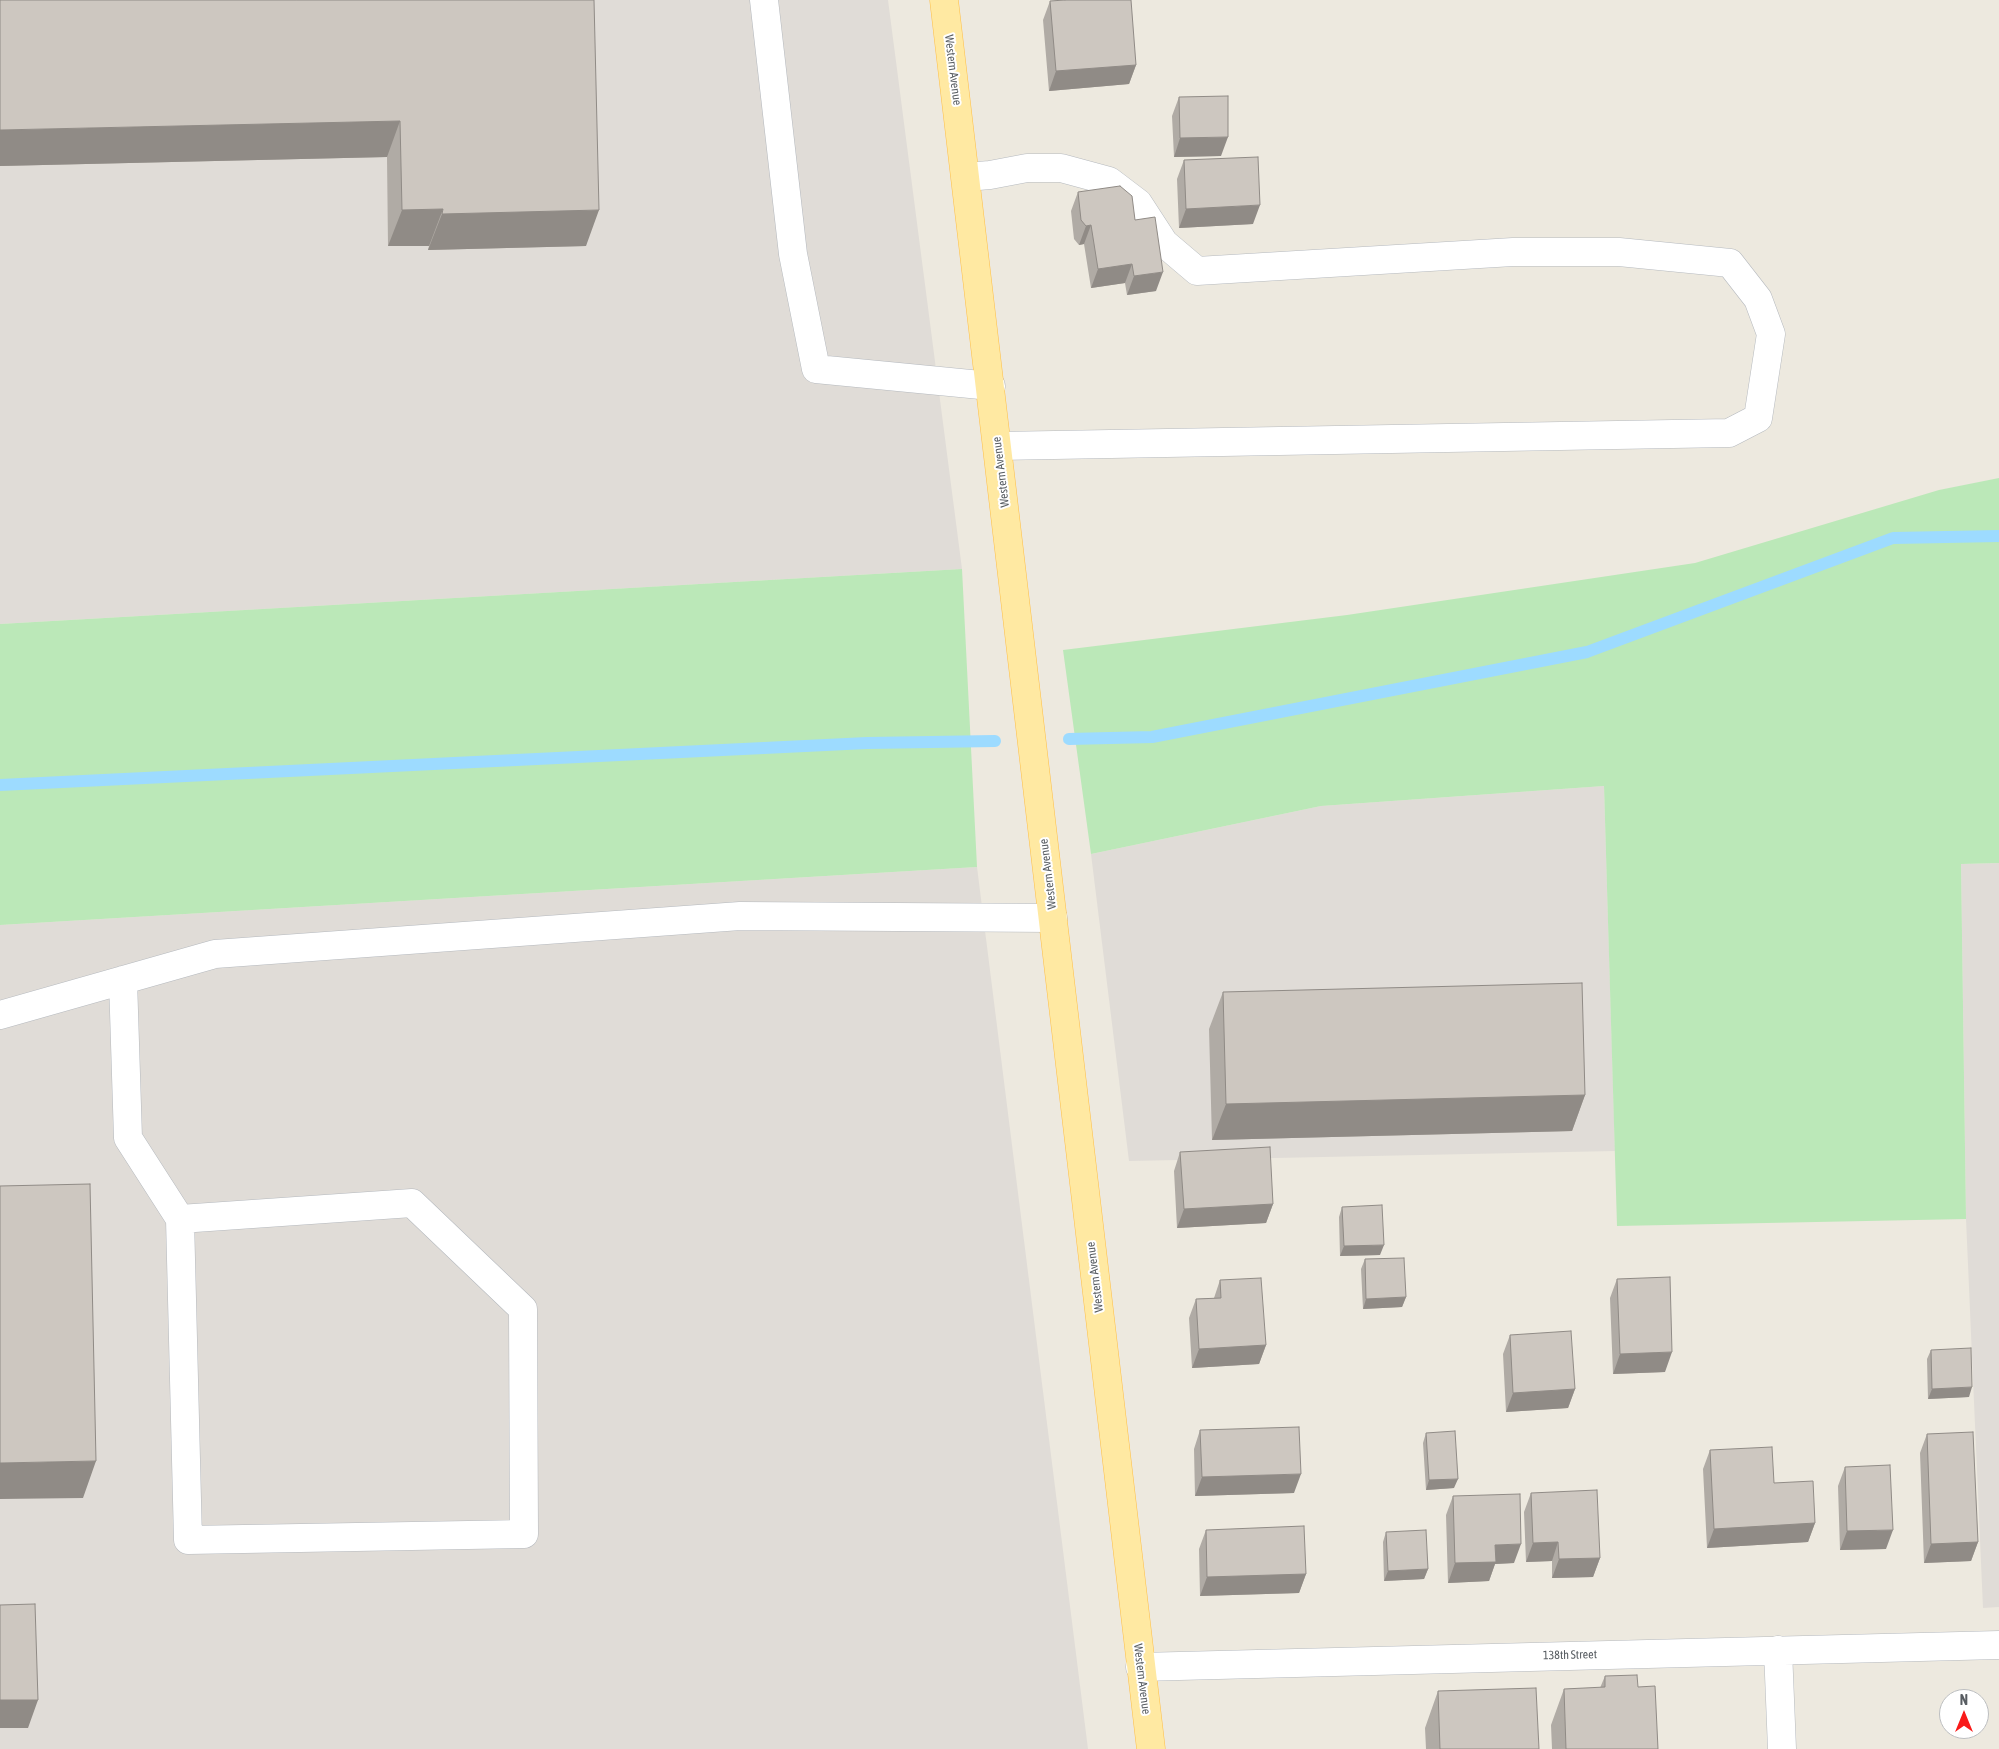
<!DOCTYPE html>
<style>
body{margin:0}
#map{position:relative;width:1999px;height:1749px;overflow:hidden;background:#ede9df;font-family:"Asap Condensed",sans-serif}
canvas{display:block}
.north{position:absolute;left:1939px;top:1689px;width:50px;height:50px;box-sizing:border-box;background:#fff;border:1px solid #bcbec0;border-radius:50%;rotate:0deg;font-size:14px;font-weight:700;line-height:20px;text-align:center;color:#585d62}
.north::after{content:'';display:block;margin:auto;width:18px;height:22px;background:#f91a19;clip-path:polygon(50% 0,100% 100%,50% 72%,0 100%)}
</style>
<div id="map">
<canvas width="1999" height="1749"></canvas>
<div class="north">N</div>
</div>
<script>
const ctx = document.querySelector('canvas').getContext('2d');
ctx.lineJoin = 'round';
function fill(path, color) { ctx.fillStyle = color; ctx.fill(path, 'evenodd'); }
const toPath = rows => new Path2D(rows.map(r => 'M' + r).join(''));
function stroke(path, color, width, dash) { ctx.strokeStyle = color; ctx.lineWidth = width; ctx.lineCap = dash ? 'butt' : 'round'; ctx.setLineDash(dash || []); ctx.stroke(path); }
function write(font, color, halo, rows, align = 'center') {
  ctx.font = font + ' "Asap Condensed",sans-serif'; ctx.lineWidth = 4; ctx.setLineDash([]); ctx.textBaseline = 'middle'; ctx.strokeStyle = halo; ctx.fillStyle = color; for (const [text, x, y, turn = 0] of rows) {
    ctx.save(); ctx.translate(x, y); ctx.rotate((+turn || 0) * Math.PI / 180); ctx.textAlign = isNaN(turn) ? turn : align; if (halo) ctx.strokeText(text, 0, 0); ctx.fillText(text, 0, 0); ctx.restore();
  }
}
fill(toPath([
 [0,0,888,0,962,569,0,624],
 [1604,786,1615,1151,1129,1161,1091,854,1321,806],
 [1999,863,1999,1607,1983,1608,1966,1219,1961,864],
 [977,867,1088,1749,0,1749,0,925]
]), '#e0dcd7');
fill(toPath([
 [1999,478,1999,863,1961,864,1966,1219,1617,1226,1604,786,1321,806,1091,854,1063,650,1347,615,1695,563,1939,490],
 [962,569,977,867,0,925,0,624]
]), '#bbe8b8');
stroke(toPath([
 [1069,739,1152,737,1587,652,1893,538,1999,536],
 [0,785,867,743,995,741]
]), '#9ddbff', 12);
const minor = toPath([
 [764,0,793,254,816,369,991,386],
 [966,177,990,175,1027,168,1061,168,1109,181,1138,203,1164,243,1197,271,1513,252,1619,252,1730,263,1758,299,1771,334,1758,418,1729,433,998,446],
 [123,980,128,1138,180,1219,188,1540,524,1534,523,1309,412,1203,180,1219],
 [0,1015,215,954,740,916,1053,918],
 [1778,1650,1782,1749],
 [1140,1667,1999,1645]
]);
const major = toPath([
 [944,0,1151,1749]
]);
stroke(minor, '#b5b9be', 29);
stroke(major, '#febe46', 29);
stroke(minor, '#fff', 28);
stroke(major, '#ffe9a2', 28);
fill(toPath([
 [594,0,586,246,428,250,429,246,388,246,387,157,0,166],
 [1050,1,1136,65,1129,84,1049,91,1043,20],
 [1179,97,1221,156,1174,157,1172,116],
 [1184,160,1253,224,1179,228,1177,179],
 [1078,192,1135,220,1156,291,1127,295,1125,283,1091,288,1084,244,1079,245,1074,239,1071,211],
 [1223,992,1585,1095,1572,1131,1212,1140,1209,1029],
 [1180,1152,1273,1204,1266,1223,1177,1228,1174,1171],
 [1342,1207,1380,1255,1340,1256,1339,1217],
 [1365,1259,1406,1297,1402,1307,1363,1309,1361,1269],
 [1617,1279,1665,1372,1613,1374,1610,1298],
 [1220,1280,1266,1345,1259,1364,1192,1368,1189,1318,1196,1299,1214,1298],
 [1510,1335,1575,1389,1568,1408,1506,1412,1503,1354],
 [1931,1350,1969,1397,1928,1399,1927,1359],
 [1200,1430,1294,1493,1195,1496,1194,1449],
 [1426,1433,1454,1488,1426,1490,1423,1443],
 [1927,1434,1978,1542,1971,1561,1924,1563,1920,1453],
 [1710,1450,1774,1483,1815,1523,1808,1542,1707,1548,1703,1469],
 [1845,1467,1886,1549,1840,1550,1838,1486],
 [1531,1493,1600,1558,1593,1577,1552,1578,1552,1561,1526,1562,1524,1512],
 [1453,1496,1514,1563,1495,1564,1489,1581,1448,1583,1446,1515],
 [1206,1530,1306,1574,1299,1593,1200,1596,1199,1549],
 [1386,1532,1428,1569,1424,1579,1384,1581,1383,1542],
 [1605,1676,1638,1687,1658,1749,1552,1749,1551,1725,1564,1689,1600,1688],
 [1438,1691,1539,1749,1426,1749,1425,1728]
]), '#b0aba5');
fill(toPath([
 [1136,65,1129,84,1049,91,1056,71],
 [400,121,387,157,0,166,0,130],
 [1228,137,1221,156,1174,157,1180,138],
 [1260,205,1253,224,1179,228,1186,209],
 [443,209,429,246,388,246,402,210],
 [599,210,586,246,428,250,442,214],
 [1091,225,1084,244,1079,245,1086,226],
 [1132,264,1125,283,1091,288,1098,269],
 [1163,272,1156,291,1127,295,1134,276],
 [1585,1095,1572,1131,1212,1140,1226,1104],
 [1273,1204,1266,1223,1177,1228,1184,1209],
 [1384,1245,1380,1255,1340,1256,1344,1246],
 [1406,1297,1402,1307,1363,1309,1366,1299],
 [1266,1345,1259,1364,1192,1368,1199,1349],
 [1672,1352,1665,1372,1613,1374,1620,1354],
 [1972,1387,1969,1397,1928,1399,1932,1389],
 [1575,1389,1568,1408,1506,1412,1513,1393],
 [96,1461,83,1498,0,1499,0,1463],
 [1301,1474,1294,1493,1195,1496,1202,1477],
 [1458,1479,1454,1488,1426,1490,1429,1480],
 [1815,1523,1808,1542,1707,1548,1714,1529],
 [1893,1530,1886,1549,1840,1550,1847,1531],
 [1558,1542,1552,1561,1526,1562,1533,1543],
 [1978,1542,1971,1561,1924,1563,1931,1544],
 [1521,1544,1514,1563,1495,1564,1489,1581,1448,1583,1455,1563,1495,1545],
 [1600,1558,1593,1577,1552,1578,1559,1559],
 [1428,1569,1424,1579,1384,1581,1388,1571],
 [1306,1574,1299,1593,1200,1596,1207,1577],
 [0,1700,38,1700,28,1728,0,1728]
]), '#908b86');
const building = toPath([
 [0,0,594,0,599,210,442,214,443,209,402,210,400,121,0,130,0,0],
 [1065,0,1131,0,1136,65,1056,71,1050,1,1065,0],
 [1228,96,1228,137,1180,138,1179,97,1228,96],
 [1258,157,1260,205,1186,209,1184,160,1258,157],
 [1120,186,1132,196,1135,220,1155,217,1163,272,1134,276,1132,264,1098,269,1091,225,1086,226,1081,220,1078,192,1120,186],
 [1582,983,1585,1095,1226,1104,1223,992,1582,983],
 [1270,1147,1273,1204,1184,1209,1180,1152,1270,1147],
 [90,1184,96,1461,0,1463,0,1186,90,1184],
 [1382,1205,1384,1245,1344,1246,1342,1207,1382,1205],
 [1404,1258,1406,1297,1366,1299,1365,1259,1404,1258],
 [1670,1277,1672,1352,1620,1354,1617,1279,1670,1277],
 [1261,1278,1266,1345,1199,1349,1196,1299,1221,1298,1220,1280,1261,1278],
 [1571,1331,1575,1389,1513,1393,1510,1335,1571,1331],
 [1971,1348,1972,1387,1932,1389,1931,1350,1971,1348],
 [1299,1427,1301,1474,1202,1477,1200,1430,1299,1427],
 [1455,1431,1458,1479,1429,1480,1426,1433,1455,1431],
 [1973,1432,1978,1542,1931,1544,1927,1434,1973,1432],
 [1772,1447,1774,1483,1813,1481,1815,1523,1714,1529,1710,1450,1772,1447],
 [1890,1465,1893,1530,1847,1531,1845,1467,1890,1465],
 [1597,1490,1600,1558,1559,1559,1558,1542,1533,1543,1531,1493,1597,1490],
 [1520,1494,1521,1544,1495,1545,1496,1562,1455,1563,1453,1496,1520,1494],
 [1304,1526,1306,1574,1207,1577,1206,1530,1304,1526],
 [1426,1530,1428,1569,1388,1571,1386,1532,1426,1530],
 [35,1604,38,1700,0,1700,0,1605,35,1604],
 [1637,1675,1638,1687,1655,1686,1658,1749,1566,1749,1564,1689,1605,1687,1605,1676,1637,1675],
 [1536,1688,1539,1749,1440,1749,1438,1691,1536,1688]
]);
fill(building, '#cdc7c0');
stroke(building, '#908b86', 1);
write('12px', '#585d62', '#fff', [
 ["Western Avenue",953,70,83],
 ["Western Avenue",1001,472,-97],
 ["Western Avenue",1048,874,-97],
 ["Western Avenue",1095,1277,-97],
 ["138th Street",1570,1655,-1],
 ["Western Avenue",1142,1679,83]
]);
</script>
